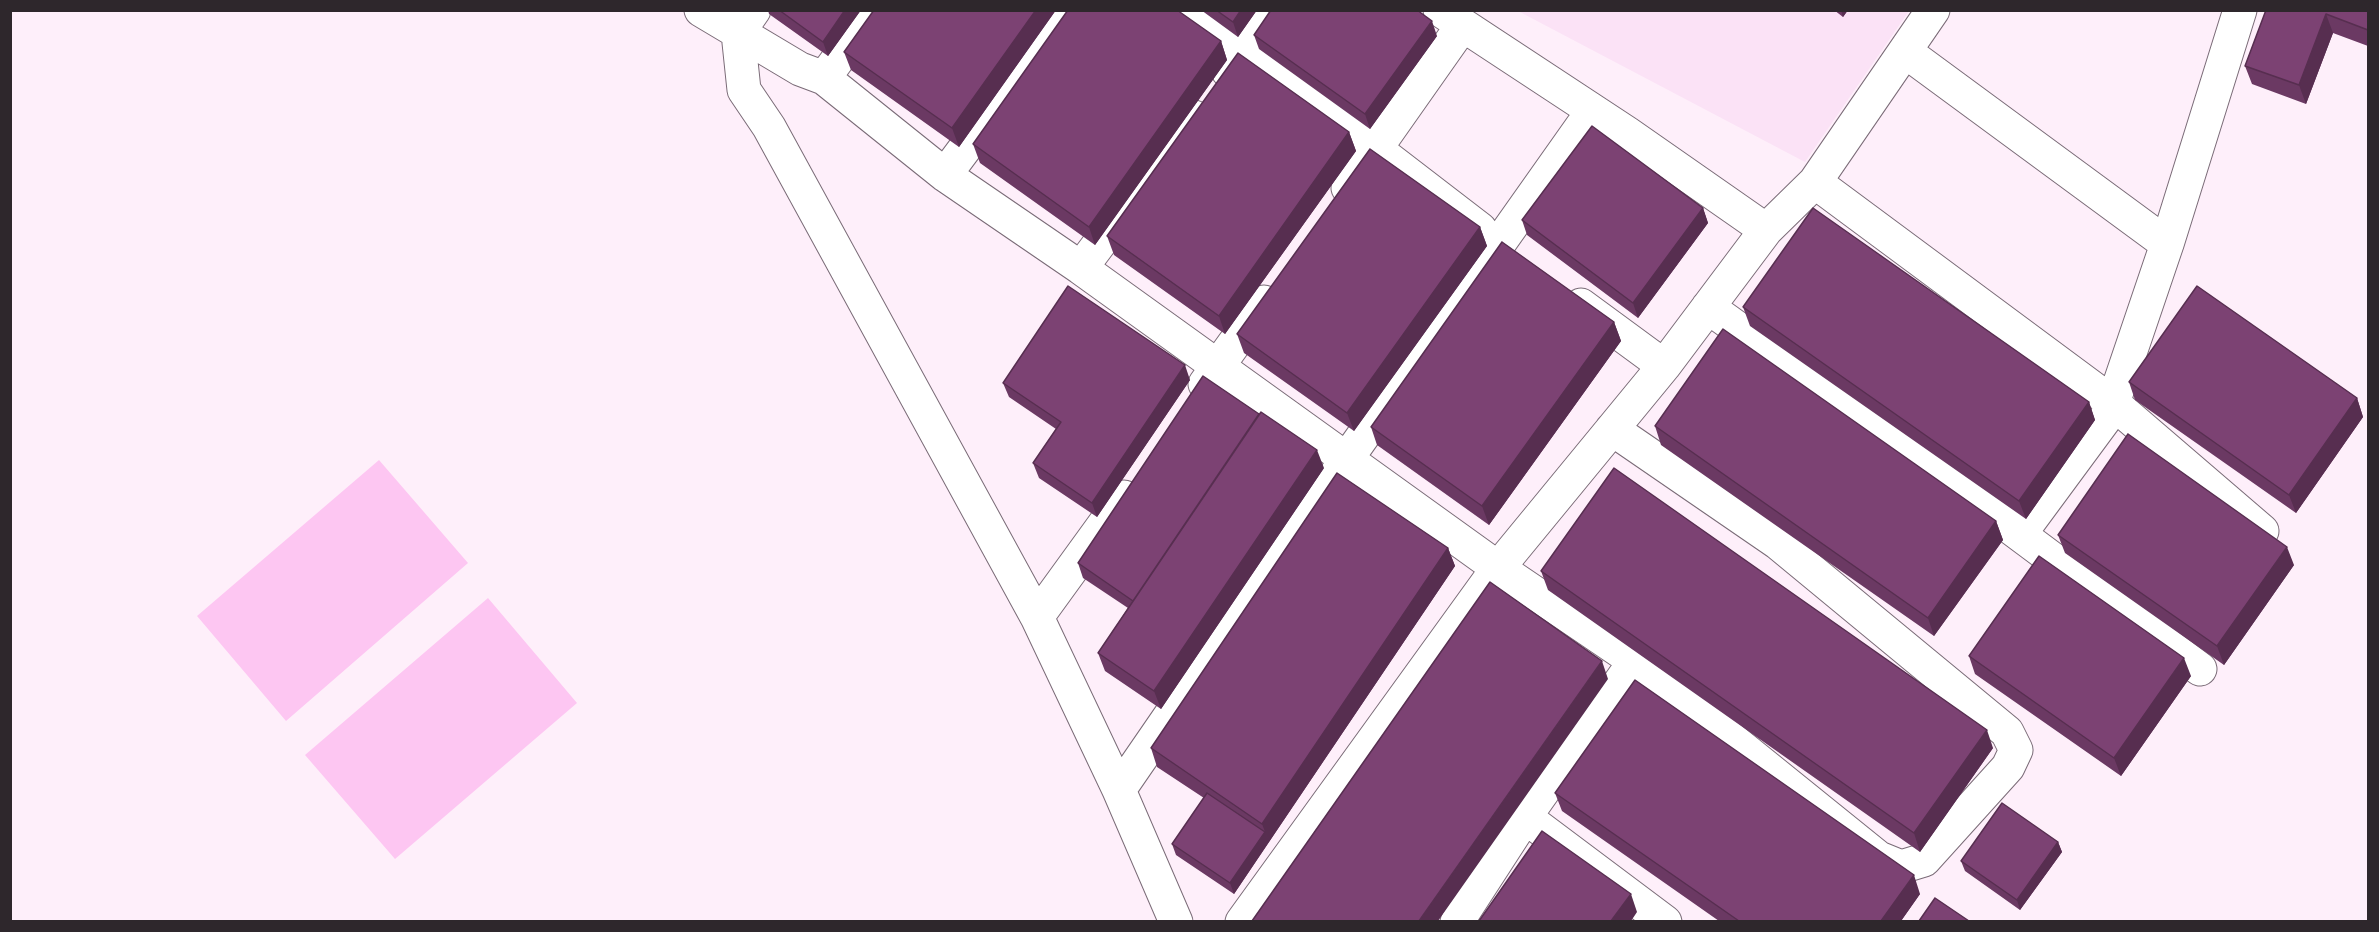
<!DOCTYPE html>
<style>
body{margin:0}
#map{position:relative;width:2379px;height:932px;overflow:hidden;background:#feeffa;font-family:Figtree,sans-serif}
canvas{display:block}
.frame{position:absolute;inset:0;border:12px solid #2e272c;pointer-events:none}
</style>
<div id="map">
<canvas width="2379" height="932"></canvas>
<div class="frame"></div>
</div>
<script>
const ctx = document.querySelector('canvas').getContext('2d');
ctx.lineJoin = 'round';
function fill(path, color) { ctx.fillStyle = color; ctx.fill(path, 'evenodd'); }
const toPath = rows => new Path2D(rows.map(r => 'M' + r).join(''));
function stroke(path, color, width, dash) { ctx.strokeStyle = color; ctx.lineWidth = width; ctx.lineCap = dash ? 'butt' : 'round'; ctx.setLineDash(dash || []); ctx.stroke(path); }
fill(toPath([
 [1518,11,1909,11,1805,162]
]), '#fbe2f6');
fill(toPath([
 [379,460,468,563,286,721,197,616],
 [488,598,577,703,395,859,305,755]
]), '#fdc6f2');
const minor = toPath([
 [701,10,800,69,824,78,945,175,1081,268,1498,568,1635,661,1879,858,1901,867,1924,860,2008,767,2016,750,2007,732,1778,543,1612,429],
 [754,10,738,33,744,90,769,127,1037,617,1119,790,1176,922],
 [1175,10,1242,53,1376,149,1480,229],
 [1440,10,1627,133,1766,230],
 [1906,52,2167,244],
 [1228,71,1269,10],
 [824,78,874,10],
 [945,175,1068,10],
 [1815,182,2113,403,2262,531],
 [1348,188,1462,26],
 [1081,268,1194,117],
 [1581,305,1664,366],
 [1708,307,1912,454,2200,669],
 [1205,384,1264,302],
 [2020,534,2110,412,2167,244,2240,10],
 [1037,617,1124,497],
 [1119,790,1346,460,1592,112],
 [1525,817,1665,922],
 [1242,922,1498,568,1664,366,1766,230,1815,182,1933,10],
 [1457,922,1525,817,1635,661]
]);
stroke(minor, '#7a6b77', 35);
stroke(minor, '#fff', 33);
fill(toPath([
 [768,10,861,10,828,56,769,14],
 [1056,10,959,147,851,70,844,52],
 [1201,10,1257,10,1238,37],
 [1834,10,1848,10,1843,17],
 [2266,10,2368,10,2368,46,2333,33,2306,104,2252,84,2245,66],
 [1254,35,1437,36,1370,129,1259,49],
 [1221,41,1227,60,1095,245,980,163,973,144],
 [1349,132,1356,151,1225,334,1114,255,1107,236],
 [1703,208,1708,223,1638,318,1527,235,1522,220],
 [1480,227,1487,246,1354,431,1244,353,1237,334],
 [1743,307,2089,402,2095,420,2026,519,1750,326],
 [1614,322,1621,341,1489,525,1377,445,1371,427],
 [1190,380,1097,517,1039,478,1033,463,1056,429,1009,397,1003,383],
 [2129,382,2357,398,2363,417,2296,513,2135,400],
 [1655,426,1996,521,2003,540,1934,636,1661,445],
 [1324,468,1161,709,1105,671,1098,653,1128,608,1083,578,1078,563],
 [2058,535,2294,565,2224,665,2065,553],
 [1448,548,1455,566,1234,894,1176,855,1172,844,1204,798,1157,767,1151,748],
 [1541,571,1993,748,1920,852,1548,590],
 [1969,656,2191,676,2121,776,1975,674],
 [1555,793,1920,894,1901,921,1719,921,1562,811],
 [2058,842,2062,852,2020,910,1965,871,1961,861]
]), '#6b3963');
fill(toPath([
 [845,10,861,10,828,56,823,42],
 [1036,10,1056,10,959,147,952,128],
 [1241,10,1257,10,1238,37,1233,22],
 [1841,10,1848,10,1843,17],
 [2326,14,2333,33,2306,104,2299,85],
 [1432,21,1437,36,1370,129,1365,114],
 [1221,41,1227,60,1095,245,1089,227],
 [1349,132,1356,151,1225,334,1219,316],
 [1703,208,1708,223,1638,318,1633,303],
 [1480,227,1487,246,1354,431,1347,413],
 [1614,322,1621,341,1489,525,1482,506],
 [1185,365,1190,380,1097,517,1092,503],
 [2357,398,2363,417,2296,513,2289,495],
 [2089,402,2095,420,2026,519,2019,501],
 [1317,450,1324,468,1161,709,1154,691],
 [1996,521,2003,540,1934,636,1928,618],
 [2287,547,2294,565,2224,665,2217,646],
 [1448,548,1455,566,1269,842,1262,824],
 [2184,658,2191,676,2121,776,2114,758],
 [1602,661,1608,679,1438,921,1419,921],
 [1987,730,1993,748,1920,852,1914,833],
 [1265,832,1269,842,1234,894,1230,883],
 [2058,842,2062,852,2020,910,2017,900],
 [1914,875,1920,894,1901,921,1881,921],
 [1631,894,1637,912,1631,921,1611,921]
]), '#572e50');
const building = toPath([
 [779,10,845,10,823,42,779,10],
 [874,10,1036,10,952,128,844,52,874,10],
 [1068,10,1177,10,1221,41,1089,227,973,144,1068,10],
 [1216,10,1241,10,1233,22,1216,10],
 [1271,10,1417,10,1432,21,1365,114,1254,35,1271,10],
 [2266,10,2368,10,2368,30,2326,14,2299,85,2245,66,2266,10],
 [1238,53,1349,132,1219,316,1107,236,1238,53],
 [1592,126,1703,208,1633,303,1522,220,1592,126],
 [1370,149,1480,227,1347,413,1237,334,1370,149],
 [1813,208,2089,402,2019,501,1743,307,1813,208],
 [1502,242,1614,322,1482,506,1371,427,1502,242],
 [1068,286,1185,365,1092,503,1033,463,1061,422,1003,383,1068,286],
 [2197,286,2357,398,2289,495,2129,382,2197,286],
 [1723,329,1996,521,1928,618,1655,426,1723,329],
 [1203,376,1259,414,1133,601,1078,563,1203,376],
 [1261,412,1317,450,1154,691,1098,653,1261,412],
 [2128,434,2287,547,2217,646,2058,535,2128,434],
 [1614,468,1987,730,1914,833,1541,571,1614,468],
 [1337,473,1448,548,1262,824,1151,748,1337,473],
 [2039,556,2184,658,2114,758,1969,656,2039,556],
 [1490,582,1602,661,1419,921,1252,921,1490,582],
 [1635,680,1914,875,1881,921,1739,921,1555,793,1635,680],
 [1207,793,1265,832,1230,883,1172,844,1207,793],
 [2002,803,2058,842,2017,900,1961,861,2002,803],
 [1542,831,1631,894,1611,921,1479,921,1542,831],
 [1935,898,1969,921,1919,921,1935,898]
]);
fill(building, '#7c4273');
stroke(building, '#572e50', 1.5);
</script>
